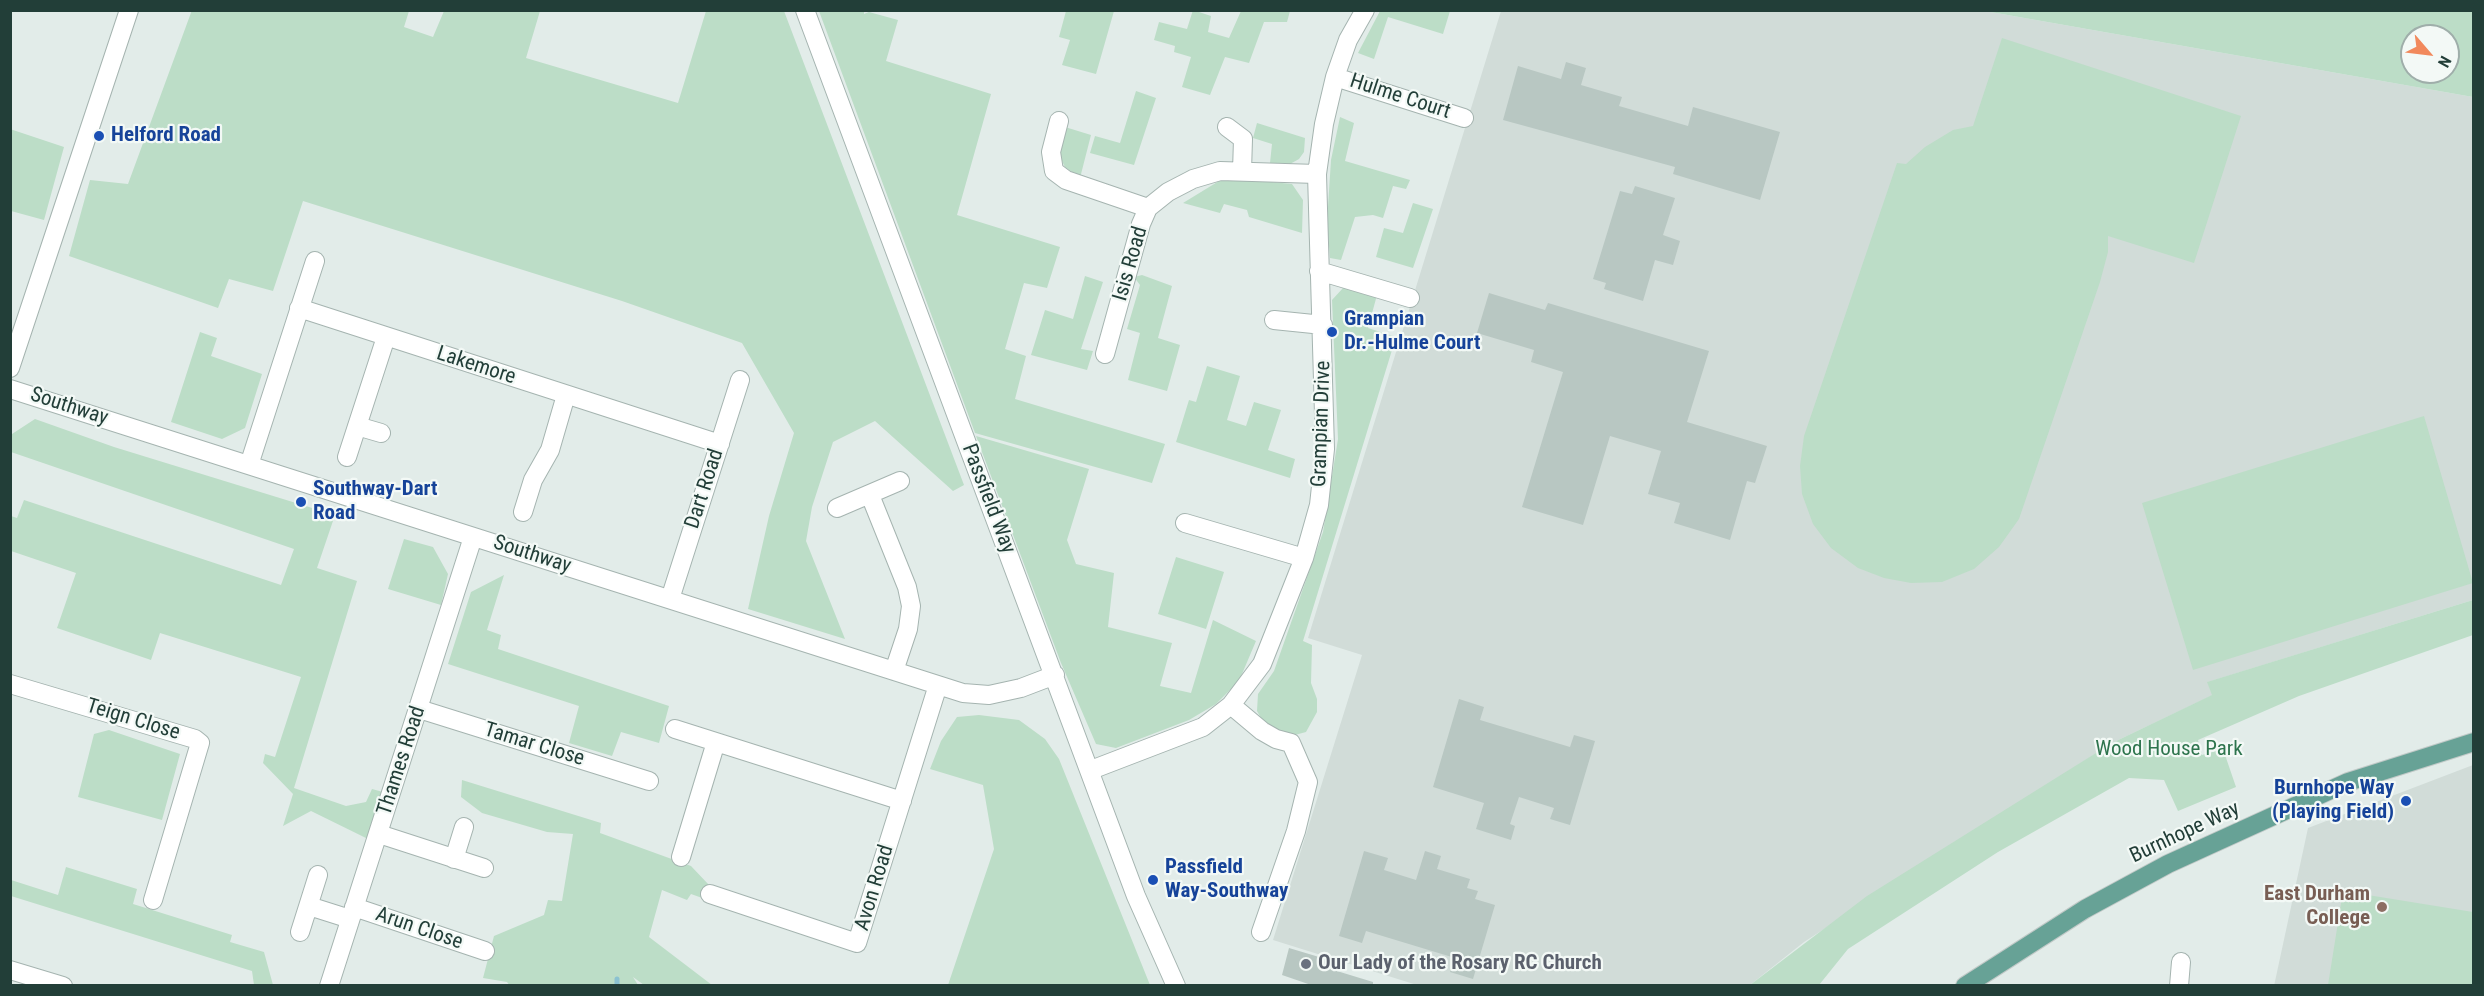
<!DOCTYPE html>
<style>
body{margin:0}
#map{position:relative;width:2484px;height:996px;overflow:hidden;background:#e2ece9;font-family:"Roboto Condensed",sans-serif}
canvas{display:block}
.frame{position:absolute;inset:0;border:12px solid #223e38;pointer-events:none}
.north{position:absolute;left:2400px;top:24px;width:60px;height:60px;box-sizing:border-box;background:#f3f9f6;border:2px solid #9faeaa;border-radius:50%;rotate:118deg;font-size:16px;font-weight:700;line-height:24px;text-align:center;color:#223e38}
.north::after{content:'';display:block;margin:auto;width:21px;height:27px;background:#f1895c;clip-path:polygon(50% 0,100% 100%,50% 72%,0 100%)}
</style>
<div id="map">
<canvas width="2484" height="996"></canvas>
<div class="frame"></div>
<div class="north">N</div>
</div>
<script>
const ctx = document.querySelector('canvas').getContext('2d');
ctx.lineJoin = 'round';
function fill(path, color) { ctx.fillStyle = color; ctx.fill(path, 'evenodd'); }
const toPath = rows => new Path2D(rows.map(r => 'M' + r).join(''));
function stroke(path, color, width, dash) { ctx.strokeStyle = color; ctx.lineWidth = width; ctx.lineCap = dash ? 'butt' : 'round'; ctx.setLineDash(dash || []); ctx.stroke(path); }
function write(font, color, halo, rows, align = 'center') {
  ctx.font = font + ' "Roboto Condensed",sans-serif'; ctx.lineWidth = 4.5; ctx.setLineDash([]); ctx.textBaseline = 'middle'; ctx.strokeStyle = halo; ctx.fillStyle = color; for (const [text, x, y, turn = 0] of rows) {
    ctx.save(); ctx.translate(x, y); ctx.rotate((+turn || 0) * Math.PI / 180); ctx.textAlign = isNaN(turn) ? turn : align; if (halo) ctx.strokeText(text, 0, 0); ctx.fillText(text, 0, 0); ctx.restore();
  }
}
fill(toPath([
 [1501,11,1985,11,2473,97,2473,600,2208,682,2213,695,2112,743,1804,942,1750,985,1417,985,1273,940,1362,655,1308,638],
 [2473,765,2473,985,2274,986,2308,828]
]), '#d1dcd8');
fill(toPath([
 [192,10,409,11,404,27,433,37,444,11,540,11,526,58,678,103,706,11,784,11,964,485,953,491,875,421,833,442,812,507,806,541,845,639,748,609,769,516,794,433,742,343,622,301,303,201,273,291,229,279,218,308,69,256,90,180,128,184],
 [1193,10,1211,16,1208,32,1229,38,1241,11,1290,11,1287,22,1264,22,1249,63,1225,57,1210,95,1182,87,1191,57,1174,52,1175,46,1154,40,1159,22,1187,29],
 [819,11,864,11,864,14,869,12,898,20,886,61,991,94,957,215,1060,247,1047,288,1024,283,1005,349,1026,356,1015,399,1165,444,1152,483,975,433],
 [1066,11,1114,11,1096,74,1062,65,1070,40,1059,37],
 [1380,11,1380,10,1450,11,1443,34,1388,17,1374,59,1358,53],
 [1985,11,2473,11,2473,97],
 [2412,36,2448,36,2448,72,2412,72],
 [2002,38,2241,116,2194,263,2108,236,2108,252,2100,282,2019,519,1999,547,1974,569,1942,582,1911,583,1884,578,1858,568,1831,548,1813,524,1802,494,1800,466,1804,436,1897,163,1906,164,1925,147,1953,130,1973,126],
 [1136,91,1156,98,1134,165,1090,153,1095,136,1120,143],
 [1340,117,1354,123,1345,161,1410,180,1406,189,1393,186,1383,218,1373,215,1355,217,1341,260,1330,258,1327,222,1331,160],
 [1257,123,1305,138,1304,152,1299,159,1290,164,1270,163,1272,144,1253,138],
 [1065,127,1091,135,1080,178,1065,167,1060,157],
 [10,129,64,147,44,220,11,211],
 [1252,180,1292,184,1303,200,1302,233,1249,217,1247,210,1224,204,1220,213,1183,203,1219,181],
 [1413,203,1433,209,1413,268,1376,257,1384,228,1403,233],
 [1142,275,1172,286,1158,338,1180,345,1167,391,1128,380,1140,333,1127,329,1140,285,1134,277],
 [1085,276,1103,282,1081,349,1093,351,1087,370,1031,355,1045,310,1073,319],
 [1343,288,1356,289,1377,295,1368,328,1396,337,1303,641,1312,645,1311,683,1317,699,1317,712,1306,732,1291,736,1264,724,1257,711,1258,694,1274,671,1323,532,1338,439,1332,300],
 [200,332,217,338,211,356,262,374,245,428,222,439,171,422],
 [1207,366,1240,376,1227,420,1246,426,1254,402,1281,410,1268,450,1295,459,1290,478,1176,442,1189,400,1196,402],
 [2424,416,2473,583,2193,670,2142,503],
 [35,419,114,447,335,515,317,568,357,581,294,788,346,806,366,802,372,789,383,792,368,839,311,811,283,826,293,794,263,763,265,754,275,757,301,677,160,633,151,660,57,628,76,573,11,551,11,516,17,518,24,500,281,585,294,549,11,452,12,434],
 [976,436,1089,469,1067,540,1076,564,1114,573,1108,627,1172,643,1160,686,1191,693,1213,620,1256,641,1239,681,1216,704,1189,720,1116,748,1096,744,1061,663],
 [404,539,433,547,448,574,441,605,388,589],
 [1176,557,1224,572,1206,629,1158,614],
 [504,575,487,630,501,635,498,649,669,706,659,743,621,732,612,756,569,743,579,706,448,664,471,592],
 [2473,600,2473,635,2299,696,2198,740,2202,755,2223,749,2236,787,2178,811,2164,780,2129,778,1998,852,1848,949,1819,985,1750,985,1867,896,2112,743,2212,695,2207,682],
 [979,715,1019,720,1045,739,1059,759,1150,985,948,985,994,849,983,785,930,769,941,741,957,717],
 [109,730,180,754,162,820,78,797,94,734],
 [462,780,601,823,600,833,691,866,709,885,705,899,691,894,687,900,662,890,649,937,712,985,644,985,633,977,638,985,510,986,507,982,483,978,494,936,544,915,548,900,562,901,573,834,547,832,482,813,461,797],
 [66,867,137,889,133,904,232,935,230,942,264,952,273,985,254,985,252,971,11,896,11,880,58,895],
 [2343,891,2473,912,2473,985,2328,985]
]), '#bcddc7');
stroke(toPath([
 [617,979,617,986]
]), '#8bc2d1', 5);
fill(toPath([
 [1566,62,1586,68,1581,85,1622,97,1619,106,1688,126,1693,107,1780,132,1760,200,1673,174,1675,167,1503,120,1518,66,1561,79],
 [1635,186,1675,198,1663,235,1680,241,1673,265,1655,260,1643,301,1604,289,1606,283,1593,279,1620,191,1632,194],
 [1489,293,1545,310,1548,303,1709,351,1687,422,1767,446,1755,483,1747,481,1730,540,1674,523,1680,503,1648,494,1661,451,1610,436,1583,525,1522,507,1563,372,1531,362,1534,350,1477,333],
 [1459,699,1484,707,1480,720,1570,747,1574,735,1595,741,1570,825,1550,819,1554,808,1519,797,1510,824,1515,826,1511,840,1476,829,1484,803,1433,787],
 [1364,851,1388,858,1384,870,1416,880,1425,851,1441,856,1437,869,1470,879,1467,888,1478,891,1475,899,1495,905,1473,979,1450,972,1455,958,1366,931,1362,943,1339,936],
 [1289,948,1329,960,1327,968,1373,982,1373,986,1314,986,1282,975]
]), '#b8c7c2');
const minor = toPath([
 [805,10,1136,896,1176,986],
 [1335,77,1464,118],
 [1059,121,1051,152,1054,171,1066,180,1148,208],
 [1227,127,1243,139,1242,171],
 [1319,271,1410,298],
 [299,308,720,444],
 [1274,320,1323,325],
 [1105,354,1141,224,1148,208,1168,192,1193,179,1220,171,1317,174],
 [10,368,129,10],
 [10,389,963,693,989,695,1021,688,1055,675],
 [357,426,381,433],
 [347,457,386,337],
 [249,465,315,261],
 [870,495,907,587,911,606,908,629,894,671],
 [837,508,900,481],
 [523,512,533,480,550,450,566,395],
 [1185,523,1304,558],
 [670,599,740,380],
 [10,684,195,739,200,743,153,900],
 [1231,705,1262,731,1276,739,1291,743,1308,782,1296,831,1261,932],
 [419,709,649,781],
 [675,729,902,801],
 [1091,770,1203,727,1231,705,1262,664,1304,558,1319,505,1325,449,1317,174,1324,124,1335,77,1348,40,1365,10],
 [379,834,484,868],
 [681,857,716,742],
 [454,859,464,827],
 [710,894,857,943,938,685],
 [309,906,350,919],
 [354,907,485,951],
 [300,932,318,875],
 [10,970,63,986],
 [329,986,473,537],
 [2179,986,2181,962]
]);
const major = toPath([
 [1965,986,2085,909,2168,864,2348,782,2474,742]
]);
stroke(minor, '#a5b4b0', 20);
stroke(major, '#c1c9c7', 20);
stroke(minor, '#fff', 18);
stroke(major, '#67a296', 18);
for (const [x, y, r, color] of [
 [99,136,6,"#1a4fb4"],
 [1332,332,6,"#1a4fb4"],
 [301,502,6,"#1a4fb4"],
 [2406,801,6,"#1a4fb4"],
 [1153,880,6,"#1a4fb4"],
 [2382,907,6,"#8d6e63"],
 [1306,964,6,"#6b7280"]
]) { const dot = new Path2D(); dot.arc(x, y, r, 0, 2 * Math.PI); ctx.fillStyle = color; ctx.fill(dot); stroke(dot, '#f3f9f6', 2); }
write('21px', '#223e38', '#f3f9f6', [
 ["Hulme Court",1400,97,18],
 ["Isis Road",1131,264,-74],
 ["Lakemore",476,366,18],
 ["Southway",69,407,18],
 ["Grampian Drive",1322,424,-88],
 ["Dart Road",705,489,-72],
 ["Passfield Way",988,499,69],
 ["Southway",532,555,18],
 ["Teign Close",133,720,17],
 ["Tamar Close",534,745,17],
 ["Thames Road",402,761,-72],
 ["Burnhope Way",2185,833,-25],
 ["Avon Road",875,888,-73],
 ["Arun Close",419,929,19]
]);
write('bold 21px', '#164399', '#f3f9f6', [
 ["Helford Road",111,136],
 ["Grampian",1344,320],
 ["Dr.-Hulme Court",1344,344],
 ["Southway-Dart",313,490],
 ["Road",313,514],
 ["Burnhope Way",2394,789,"right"],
 ["(Playing Field)",2394,813,"right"],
 ["Passfield",1165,868],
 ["Way-Southway",1165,892]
], 'left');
write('21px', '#2d744d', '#f3f9f6', [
 ["Wood House Park",2169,750]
]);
write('bold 21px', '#785e54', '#f3f9f6', [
 ["East Durham",2370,895],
 ["College",2370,919]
], 'right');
write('bold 21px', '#5b616d', '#f3f9f6', [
 ["Our Lady of the Rosary RC Church",1318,964]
], 'left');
</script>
